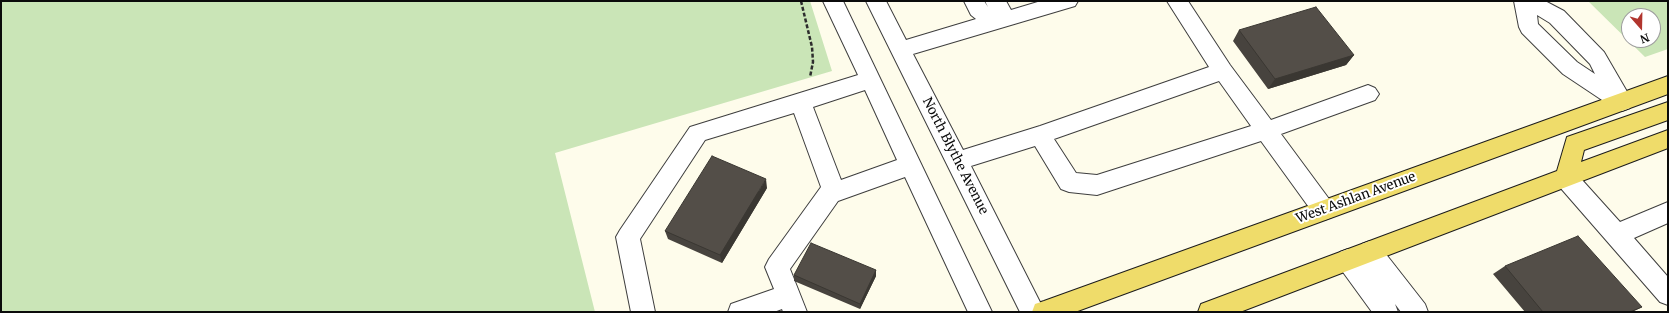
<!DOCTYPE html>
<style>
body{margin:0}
#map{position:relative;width:1669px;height:313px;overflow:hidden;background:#fefceb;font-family:Merriweather,serif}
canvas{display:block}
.frame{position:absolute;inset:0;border:2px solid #0b0b0b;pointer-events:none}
.north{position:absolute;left:1621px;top:8px;width:40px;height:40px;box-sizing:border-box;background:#fff;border:1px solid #9d9d9d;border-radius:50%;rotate:160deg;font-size:11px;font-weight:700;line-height:16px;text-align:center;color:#0b0b0b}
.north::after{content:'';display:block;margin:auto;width:14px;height:18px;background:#b1352e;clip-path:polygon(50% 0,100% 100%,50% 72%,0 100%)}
</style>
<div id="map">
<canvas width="1669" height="313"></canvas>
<div class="frame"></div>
<div class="north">N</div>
</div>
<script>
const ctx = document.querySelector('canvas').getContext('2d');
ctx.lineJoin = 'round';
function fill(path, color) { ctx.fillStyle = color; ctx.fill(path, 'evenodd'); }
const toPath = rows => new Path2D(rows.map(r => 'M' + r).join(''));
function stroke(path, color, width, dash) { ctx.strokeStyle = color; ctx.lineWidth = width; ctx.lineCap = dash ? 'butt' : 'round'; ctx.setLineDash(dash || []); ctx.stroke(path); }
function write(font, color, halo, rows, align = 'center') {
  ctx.font = font + ' Merriweather,serif'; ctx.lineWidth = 4; ctx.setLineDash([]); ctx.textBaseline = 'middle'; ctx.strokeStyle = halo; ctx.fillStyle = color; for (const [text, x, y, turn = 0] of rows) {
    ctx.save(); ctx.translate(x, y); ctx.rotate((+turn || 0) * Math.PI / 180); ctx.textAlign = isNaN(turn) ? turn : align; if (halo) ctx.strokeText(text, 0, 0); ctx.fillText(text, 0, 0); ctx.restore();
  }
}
fill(toPath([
 [1,1,810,1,832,71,555,153,595,312,1,312],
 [1588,1,1668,1,1668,49,1645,57],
 [1629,16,1653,16,1653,40,1629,40]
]), '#cae5b7');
const minor = toPath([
 [823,1,843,1,992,312,968,312,905,177,838,201,790,269,807,312,783,312,782,309,774,312,728,312,731,304,774,289,765,267,769,259,821,187,794,113,705,140,640,239,655,312,631,312,616,237,620,230,690,127,858,75,823,1],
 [865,90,897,160,841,180,813,107,865,90],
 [866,1,886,1,906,40,976,19,971,15,964,1,984,1,988,7,985,1,1006,1,1011,10,1041,1,1078,1,1075,6,913,54,963,150,1040,126,1209,67,1167,1,1188,1,1230,65,1271,120,1368,85,1375,88,1379,94,1375,100,1281,134,1332,203,1335,210,1332,217,1324,220,1316,217,1261,141,1097,195,1069,192,1061,189,1035,146,971,166,1045,312,1020,312,866,1],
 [1219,81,1251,126,1097,175,1076,173,1054,139,1219,81],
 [1514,1,1545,1,1564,11,1604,52,1633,102,1630,108,1622,111,1614,108,1563,74,1522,33,1519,27,1514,1],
 [1537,15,1550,23,1590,64,1595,74,1577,62,1538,24,1537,15],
 [1566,168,1574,171,1620,222,1668,202,1668,223,1634,238,1668,277,1668,305,1660,302,1558,185,1555,178,1558,171,1566,168],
 [1370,241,1378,244,1425,304,1428,312,1401,312,1362,260,1358,252,1362,244,1370,241],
 [1348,249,1356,252,1395,304,1398,312,1372,312,1340,268,1336,260,1340,252,1348,249]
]);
const major = toPath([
 [1668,76,1668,94,1075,312,1032,312,1035,304,1044,301,1668,76],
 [1668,102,1668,120,1584,150,1581,162,1668,130,1668,148,1240,312,1198,312,1201,304,1557,171,1567,137,1668,102]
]);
stroke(minor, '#3e3e3e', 2);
stroke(major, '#1c1c1c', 2);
stroke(toPath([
 [801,1,812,47,813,62,810,77]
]), '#2d2d2d', 2.5, [4, 2]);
fill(minor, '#fff');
fill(major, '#efdc6a');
fill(toPath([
 [1239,30,1354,55,1346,65,1268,89,1233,41],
 [767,188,722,263,668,239,665,231],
 [1505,266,1642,307,1632,312,1525,312,1493,274],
 [876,270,876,276,860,309,794,281,794,275]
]), '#47433e');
fill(toPath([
 [1354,55,1346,65,1268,89,1275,79],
 [766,179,767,188,722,263,720,255],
 [876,270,876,276,860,309,860,304]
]), '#3a3732');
const building = toPath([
 [1316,7,1354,55,1275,79,1239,30,1316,7],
 [712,156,766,179,720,255,665,231,712,156],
 [1578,236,1642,307,1630,312,1543,312,1505,266,1578,236],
 [811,243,876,270,860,304,794,275,811,243]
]);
fill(building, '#534e48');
stroke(building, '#3a3732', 1);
write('13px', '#0b0b0b', '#fff', [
 ["North Blythe Avenue",955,156,63],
 ["West Ashlan Avenue",1356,198,-20]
]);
</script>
